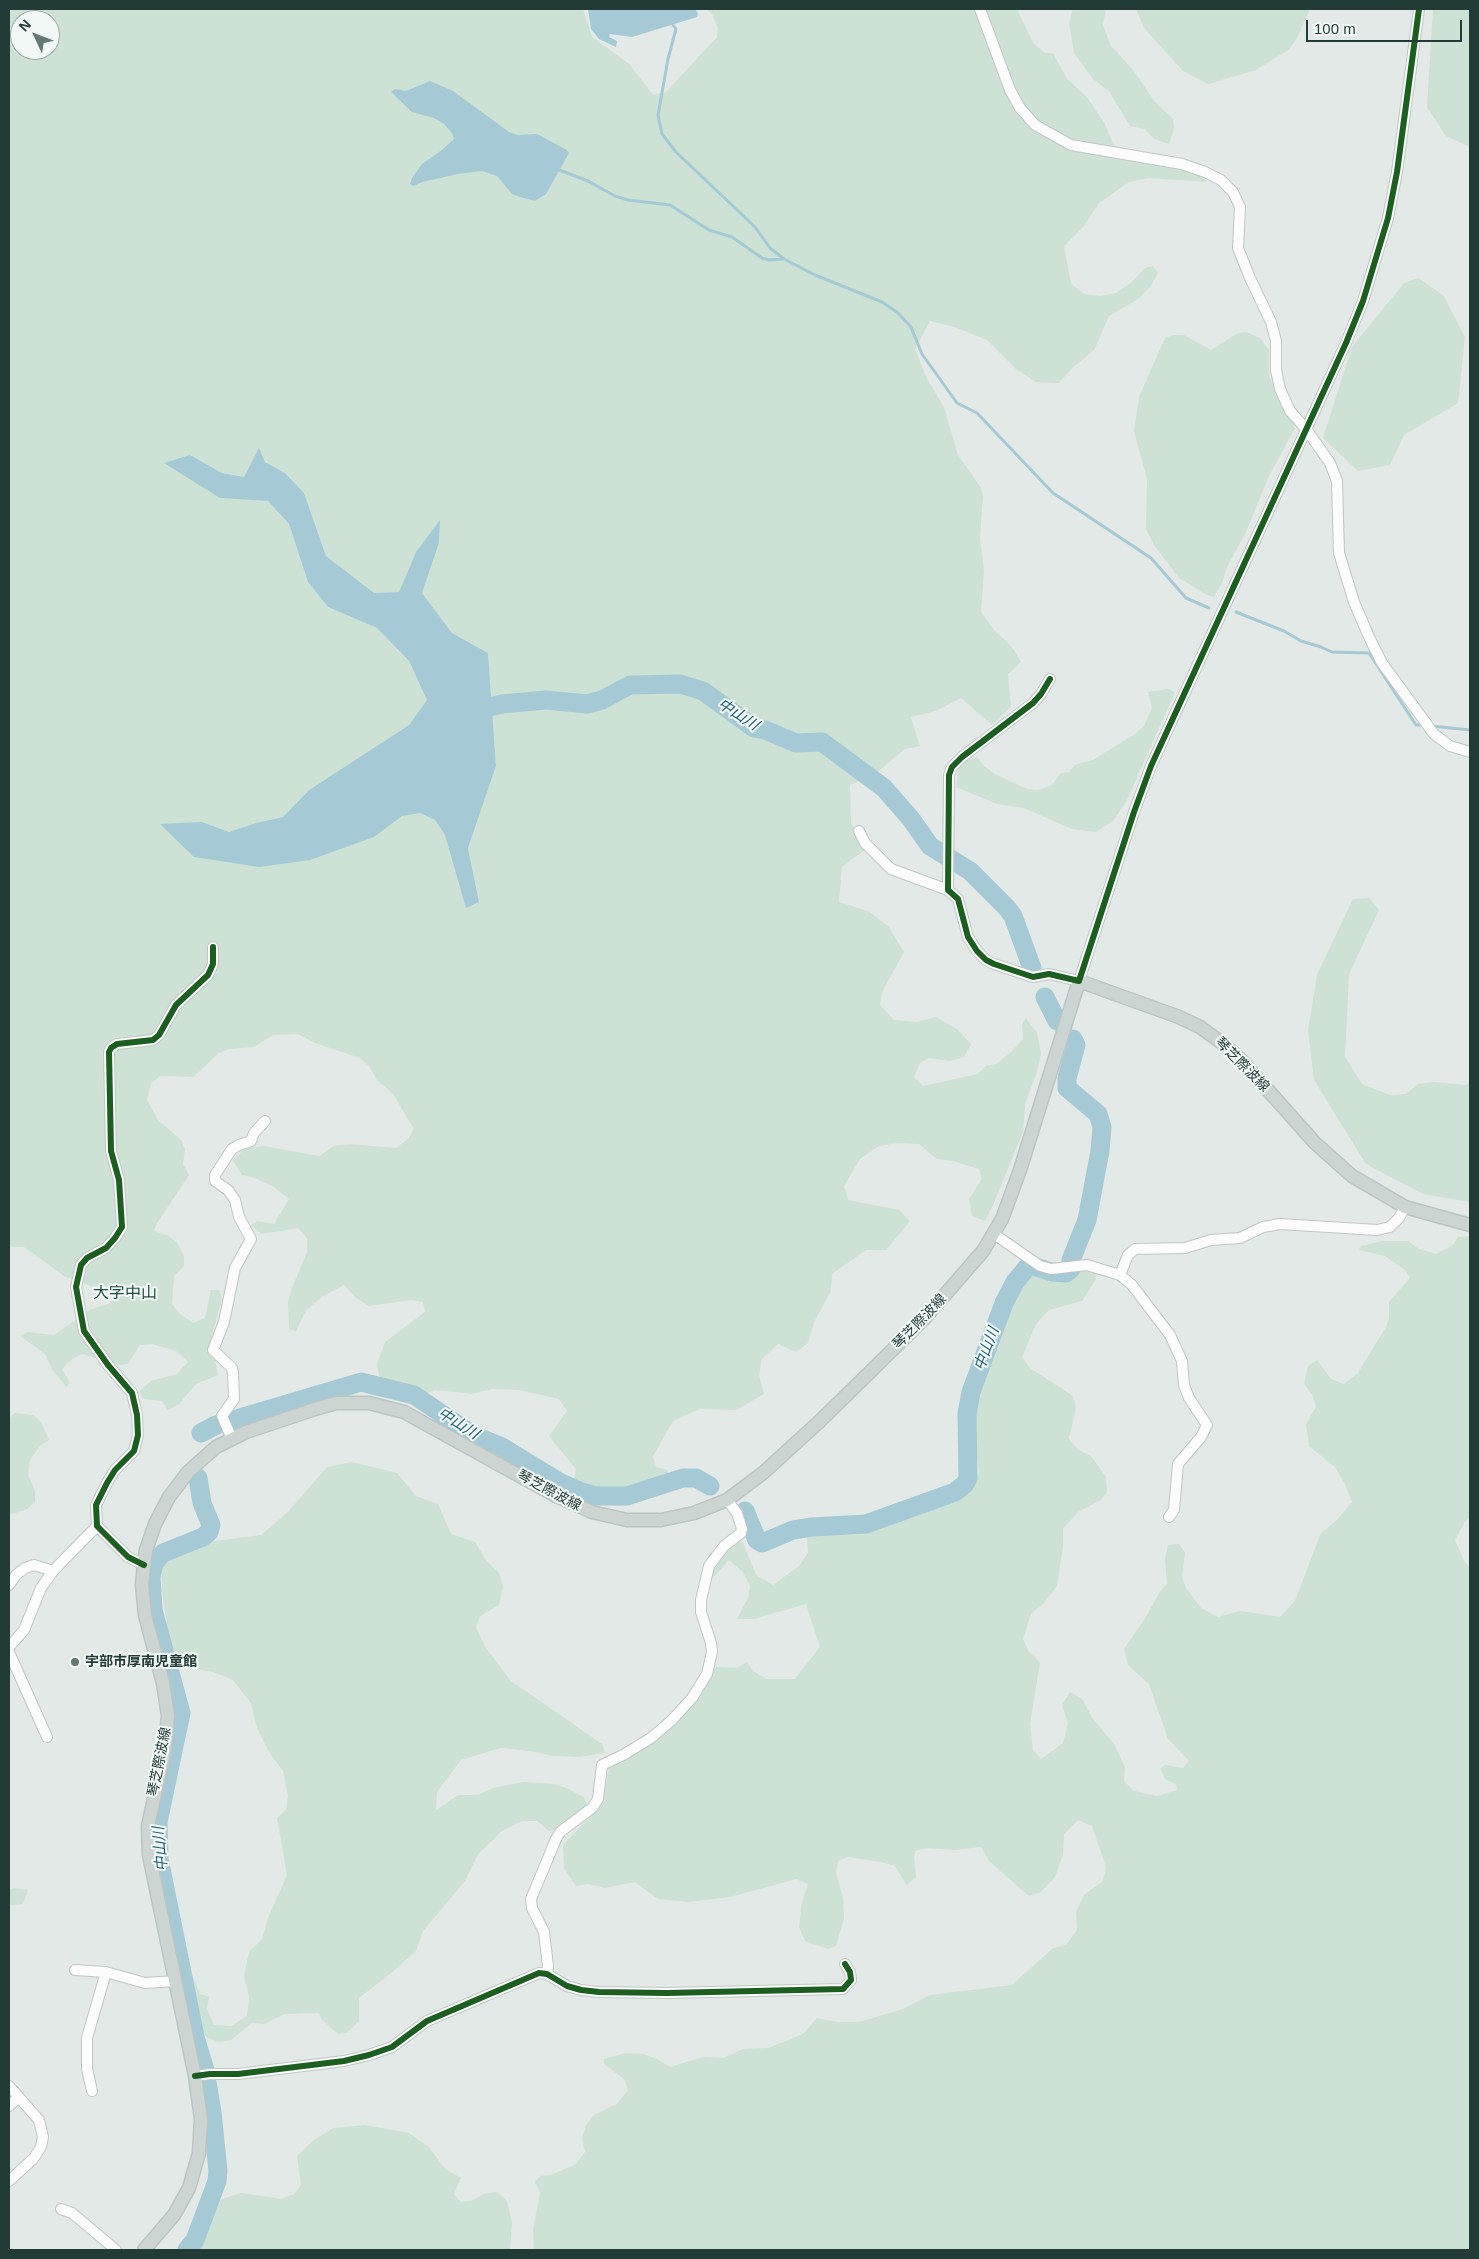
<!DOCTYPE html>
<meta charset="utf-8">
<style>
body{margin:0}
#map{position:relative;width:1479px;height:2259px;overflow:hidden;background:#e3e9e6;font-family:Arial,sans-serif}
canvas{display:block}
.frame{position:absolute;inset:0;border:10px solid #223b37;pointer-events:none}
.north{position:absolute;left:10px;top:10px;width:50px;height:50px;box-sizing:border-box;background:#f1f8f5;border:1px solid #9eaca9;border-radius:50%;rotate:313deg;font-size:14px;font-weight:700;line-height:20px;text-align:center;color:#223b37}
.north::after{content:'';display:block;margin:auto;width:18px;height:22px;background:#667874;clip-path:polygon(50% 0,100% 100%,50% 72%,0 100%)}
.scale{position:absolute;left:1306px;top:20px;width:156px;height:22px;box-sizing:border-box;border:2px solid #223b37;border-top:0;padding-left:6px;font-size:15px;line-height:18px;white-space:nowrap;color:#223b37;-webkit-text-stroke:4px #f1f8f5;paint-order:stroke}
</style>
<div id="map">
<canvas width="1479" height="2259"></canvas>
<div class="frame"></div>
<div class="north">N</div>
<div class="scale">100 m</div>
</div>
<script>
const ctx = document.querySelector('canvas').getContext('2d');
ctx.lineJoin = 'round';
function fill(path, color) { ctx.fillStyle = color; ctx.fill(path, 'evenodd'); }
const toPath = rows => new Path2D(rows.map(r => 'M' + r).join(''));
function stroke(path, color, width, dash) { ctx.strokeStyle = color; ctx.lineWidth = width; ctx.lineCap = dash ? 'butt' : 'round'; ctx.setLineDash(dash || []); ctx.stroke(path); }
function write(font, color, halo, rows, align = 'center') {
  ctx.font = font + ' Arial,"Noto Sans JP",sans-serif'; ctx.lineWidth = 4; ctx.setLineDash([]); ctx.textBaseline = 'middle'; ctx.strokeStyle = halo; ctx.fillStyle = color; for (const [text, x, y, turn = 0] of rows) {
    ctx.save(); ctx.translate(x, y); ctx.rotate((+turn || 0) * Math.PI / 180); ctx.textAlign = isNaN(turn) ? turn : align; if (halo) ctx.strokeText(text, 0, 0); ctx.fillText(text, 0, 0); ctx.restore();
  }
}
fill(toPath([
 [9,9,583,9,592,37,629,64,653,95,666,92,717,37,718,29,712,14,706,9,1017,9,1033,43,1045,53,1053,53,1067,79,1087,97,1105,124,1113,144,1124,155,1195,173,1208,182,1149,178,1129,182,1099,203,1083,227,1064,246,1071,284,1084,294,1100,296,1116,293,1131,283,1145,268,1153,266,1158,273,1150,287,1138,299,1109,316,1094,350,1071,369,1059,383,1036,382,1016,369,987,340,955,327,930,321,915,349,927,379,944,407,958,455,981,488,983,496,980,538,984,571,981,612,994,630,1012,647,1021,662,1008,674,1011,707,992,725,961,698,936,711,911,717,920,746,905,749,876,773,850,785,851,823,866,849,842,867,839,902,868,911,888,926,904,952,882,992,880,1005,894,1020,917,1022,936,1017,958,1030,971,1044,964,1057,950,1061,929,1058,920,1063,914,1077,923,1086,978,1074,986,1066,996,1064,1010,1053,1023,1039,1022,1025,1026,1018,1037,1033,1041,1054,1037,1072,1025,1104,1023,1132,993,1205,985,1221,972,1216,969,1199,982,1179,979,1169,953,1161,937,1159,919,1144,898,1143,879,1146,860,1159,844,1186,848,1200,899,1210,910,1221,886,1250,866,1250,832,1274,831,1291,814,1322,808,1343,796,1352,778,1344,762,1359,759,1375,764,1394,736,1410,699,1409,673,1421,653,1456,656,1467,668,1470,668,1476,623,1491,596,1489,574,1480,576,1469,549,1436,567,1411,559,1399,519,1390,492,1389,472,1394,435,1390,425,1394,408,1386,380,1380,377,1364,385,1342,425,1312,423,1302,411,1300,369,1306,355,1297,344,1285,323,1296,306,1310,296,1331,289,1329,288,1302,292,1288,307,1252,307,1238,298,1228,262,1234,251,1225,257,1221,274,1224,289,1199,274,1187,255,1178,242,1175,233,1161,245,1148,264,1146,319,1156,334,1146,349,1144,396,1148,408,1139,414,1129,393,1094,377,1080,369,1066,360,1058,315,1043,298,1034,273,1035,254,1047,229,1049,219,1053,193,1077,160,1076,151,1084,147,1100,158,1120,181,1140,185,1149,183,1164,189,1175,157,1223,154,1231,169,1236,177,1243,184,1256,184,1266,174,1276,172,1304,180,1314,193,1323,205,1318,211,1290,219,1290,222,1299,208,1350,215,1360,218,1375,196,1384,179,1404,168,1410,162,1401,144,1399,139,1392,151,1381,177,1374,188,1362,176,1351,152,1344,140,1345,128,1364,120,1365,83,1354,72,1359,62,1369,70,1383,66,1387,52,1369,45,1354,20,1336,27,1332,54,1335,90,1310,110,1303,115,1296,107,1286,91,1286,64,1276,24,1247,9,1247],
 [20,20,50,20,50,50,20,50],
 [259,449,265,462,285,473,304,493,326,556,374,593,399,592,416,552,440,521,439,543,422,593,452,633,488,653,496,766,468,848,479,902,455,863,445,835,435,820,420,813,402,815,374,837,194,857,202,822,229,832,256,823,283,817,309,790,409,725,427,700,409,661,377,628,328,607,308,582,289,524,268,501,220,498,190,455,222,473,244,477],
 [1073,9,1106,9,1103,25,1111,46,1133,70,1155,102,1173,119,1174,129,1169,144,1154,139,1145,129,1130,126,1109,91,1093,79,1074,53,1069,23],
 [1136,9,1310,9,1297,38,1288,50,1256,70,1208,84,1183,71,1144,28],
 [1433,9,1470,9,1470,147,1446,136,1427,107],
 [1418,278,1443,295,1465,337,1458,403,1404,435,1390,465,1358,471,1323,438,1352,347,1404,283],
 [1246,332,1260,338,1269,350,1269,375,1275,390,1295,428,1269,476,1245,534,1227,567,1222,583,1214,597,1207,595,1179,578,1154,545,1146,529,1147,479,1134,431,1139,397,1165,338,1173,335,1184,335,1211,350,1238,333],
 [1168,689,1175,692,1127,800,1113,821,1096,832,1072,829,1024,808,997,804,956,787,959,768,967,760,977,757,984,766,995,774,1027,789,1038,790,1052,785,1061,773,1069,772,1075,765,1093,760,1135,734,1144,726,1152,708,1148,692],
 [1369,898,1379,910,1349,974,1345,1057,1362,1084,1390,1095,1406,1094,1418,1084,1433,1082,1465,1085,1470,1083,1470,1202,1423,1194,1366,1164,1314,1080,1308,1030,1317,975,1353,899],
 [1470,1236,1470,1517,1465,1522,1455,1540,1464,1561,1470,1568,1470,2250,534,2250,533,2229,540,2193,535,2182,540,2176,551,2175,576,2164,585,2152,582,2139,586,2125,594,2115,617,2104,628,2090,624,2079,604,2064,604,2059,626,2053,643,2054,657,2059,670,2067,703,2057,723,2058,743,2049,768,2048,789,2040,804,2033,817,2018,837,2022,859,2022,903,2009,930,1995,1012,1985,1052,1949,1067,1944,1077,1930,1076,1911,1085,1894,1103,1881,1106,1867,1092,1826,1078,1820,1064,1834,1063,1855,1055,1877,1041,1892,1029,1896,989,1861,981,1847,954,1850,927,1848,915,1851,914,1859,916,1877,907,1885,895,1866,881,1862,848,1857,838,1861,836,1872,843,1898,844,1918,836,1946,828,1949,805,1941,799,1927,802,1902,808,1884,796,1879,730,1897,689,1902,658,1899,635,1882,605,1888,588,1884,576,1886,564,1868,563,1845,597,1809,605,1791,609,1768,641,1748,702,1689,716,1667,737,1668,747,1662,753,1671,766,1679,795,1679,820,1647,806,1604,754,1619,737,1619,748,1598,750,1586,743,1572,729,1560,713,1578,700,1579,709,1554,730,1538,743,1543,756,1575,773,1585,799,1566,808,1553,807,1537,822,1530,858,1529,940,1505,964,1495,976,1482,979,1470,973,1434,975,1406,983,1372,1009,1311,1028,1276,1042,1275,1059,1281,1067,1279,1082,1271,1095,1272,1096,1279,1082,1301,1049,1310,1036,1324,1022,1357,1030,1368,1073,1396,1076,1409,1069,1438,1077,1449,1091,1456,1106,1477,1107,1492,1101,1500,1078,1512,1063,1529,1063,1546,1057,1586,1044,1603,1031,1614,1023,1639,1029,1652,1040,1662,1030,1724,1033,1750,1041,1759,1063,1743,1068,1723,1062,1705,1070,1692,1082,1699,1093,1719,1114,1744,1125,1767,1124,1781,1134,1791,1157,1796,1177,1790,1176,1784,1166,1780,1160,1769,1165,1765,1183,1768,1189,1761,1168,1739,1149,1684,1128,1665,1124,1649,1144,1620,1161,1590,1167,1584,1165,1559,1168,1545,1179,1544,1185,1553,1182,1577,1186,1588,1201,1608,1218,1617,1240,1611,1280,1617,1295,1601,1321,1533,1337,1520,1352,1502,1345,1484,1335,1467,1309,1446,1306,1424,1316,1407,1312,1394,1304,1384,1308,1366,1317,1360,1331,1379,1344,1384,1358,1373,1386,1327,1389,1318,1389,1302,1410,1278,1405,1270,1385,1256,1359,1250,1361,1246,1383,1241,1408,1241,1419,1249,1436,1254,1453,1245,1458,1237],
 [15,1413,33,1415,41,1422,49,1440,39,1447,30,1460,28,1474,35,1491,35,1502,27,1509,9,1515,9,1418],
 [352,1462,397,1473,416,1496,438,1504,451,1534,475,1542,486,1560,499,1573,503,1586,499,1605,480,1616,476,1628,486,1648,511,1681,602,1744,605,1753,579,1757,553,1756,531,1751,501,1748,461,1760,437,1792,436,1810,458,1795,478,1795,493,1788,524,1782,554,1784,566,1788,584,1797,587,1806,556,1829,549,1831,537,1821,522,1821,502,1831,478,1854,465,1881,423,1931,416,1951,390,1974,359,1998,359,2021,347,2033,338,2034,322,2020,319,2013,285,2014,264,2024,252,2023,231,2040,219,2042,206,2037,196,2021,186,1972,191,1972,200,1994,209,1997,207,2009,214,2025,231,2026,247,2016,249,1997,244,1976,249,1952,262,1939,268,1918,287,1875,277,1818,286,1810,288,1796,283,1771,269,1752,257,1728,251,1703,233,1680,213,1672,180,1666,172,1656,163,1599,161,1570,169,1556,179,1551,207,1542,261,1535,288,1512,327,1467],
 [14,1888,28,1890,23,1904,9,1905,9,1890],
 [365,2125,409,2133,429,2147,445,2169,461,2178,454,2194,461,2202,471,2201,484,2194,497,2192,507,2201,512,2223,510,2250,193,2250,202,2240,214,2209,222,2199,241,2193,281,2199,294,2194,301,2185,297,2156,314,2140,333,2128]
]), '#cde1d5');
fill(toPath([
 [588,9,695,9,698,13,697,17,632,37,610,34,609,37,617,41,616,47,599,39,591,29],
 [430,81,453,91,509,132,518,135,537,134,567,150,569,153,546,194,535,201,520,197,512,194,497,176,482,171,458,174,422,182,414,186,410,184,412,178,422,164,442,150,454,139,452,133,444,124,434,118,412,112,391,92,395,89,406,91],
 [259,448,265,462,285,473,304,493,326,556,374,593,399,592,416,552,440,520,439,543,422,593,452,633,488,653,496,766,468,848,479,902,466,908,445,835,435,820,420,813,402,816,374,837,310,860,259,867,194,857,160,824,202,822,229,832,256,823,283,817,309,790,409,725,427,700,409,661,377,628,328,607,308,582,289,524,268,501,220,498,164,463,190,455,222,473,244,477]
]), '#a5cad5');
stroke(toPath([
 [671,22,676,29,668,59,658,115,662,134,676,152,755,227,770,248,784,259,815,275,882,302,898,313,911,327,922,354,957,403,977,413,1053,493,1151,558,1186,598,1209,608],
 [557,169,588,181,615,196,628,200,670,205,709,230,732,237,762,258,768,260,783,259],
 [1236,612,1284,631,1301,641,1321,647,1332,652,1369,653,1416,725,1423,725],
 [1432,726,1470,730]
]), '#a5cad5', 3);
stroke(toPath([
 [472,719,481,709,502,704,546,700,587,704,602,700,630,685,680,684,703,691,754,728,765,730,796,743,822,742,884,788,911,819,930,846,970,871,1007,908,1013,916,1032,968],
 [1045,997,1057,1021],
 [201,1433,216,1425,361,1382,414,1395,473,1435,502,1447,561,1483,579,1491,596,1496,627,1496,683,1478,696,1478,710,1486],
 [745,1511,757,1540,762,1543,793,1530,812,1527,866,1524,955,1492,965,1484,968,1478,967,1414,971,1392,1004,1303,1015,1282,1029,1265,1052,1272,1066,1273,1071,1269,1071,1260,1087,1220,1100,1151,1102,1127,1098,1114,1067,1088,1067,1078,1076,1045,1073,1039],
 [187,2250,195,2240,217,2181,218,2171,212,2112,205,2070,195,2037,159,1859,158,1822,181,1713,153,1610,151,1577,154,1563,163,1553,203,1537,209,1532,211,1525,202,1503,198,1478]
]), '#a5cad5', 19);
const minor = toPath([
 [980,9,1010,90,1020,108,1035,125,1071,145,1182,164,1205,172,1221,180,1233,192,1240,207,1238,248,1250,278,1271,322,1276,341,1276,370,1280,389,1290,411,1306,429,1330,463,1337,481,1339,553,1354,602,1369,637,1382,663,1434,734,1450,746,1470,752],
 [1050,679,1041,694,1033,703,962,757,952,767,949,775,948,890,958,899,968,937,977,951,986,960,994,964,1033,977,1049,974,1079,981,1134,812,1151,766,1346,343,1363,301,1388,218,1397,172,1419,9],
 [859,831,865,843,891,869,948,890],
 [994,1234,1040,1266,1051,1269,1087,1265,1120,1275,1132,1285,1170,1335,1182,1361,1184,1385,1189,1398,1207,1425,1201,1437,1178,1464,1174,1510,1169,1517],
 [1120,1275,1128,1255,1135,1249,1185,1248,1211,1240,1240,1238,1263,1227,1280,1224,1377,1230,1390,1227,1399,1218,1405,1207],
 [232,1439,222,1416,234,1399,233,1373,232,1368,213,1350,224,1322,235,1268,251,1239,239,1217,235,1200,228,1190,215,1181,215,1175,232,1149,239,1145,251,1141,254,1133,265,1121],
 [144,1565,128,1557,97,1526,96,1505,107,1483,115,1470,134,1451,138,1435,137,1415,132,1393,108,1365,84,1331,76,1287,81,1265,87,1258,106,1248,115,1238,122,1227,119,1180,111,1151,109,1052,111,1048,117,1044,153,1040,159,1035,176,1005,208,975,213,964,213,947],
 [9,1585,16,1575,25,1568,34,1565,53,1571],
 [9,1647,24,1630,41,1588,53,1571,97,1526],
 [9,1652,47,1737],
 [75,1970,106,1972,87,2038,87,2069,92,2091],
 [106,1972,145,1983,175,1981],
 [547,1974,548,1966,544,1932,532,1908,531,1899,556,1839,560,1832,592,1808,598,1799,602,1765,623,1755,651,1738,672,1720,692,1698,707,1674,712,1652,711,1643,701,1612,701,1600,709,1566,724,1546,741,1533,742,1529,737,1513,727,1500],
 [195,2076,210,2074,238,2074,344,2061,369,2055,392,2047,427,2021,539,1973,547,1974,567,1986,581,1990,599,1992,667,1993,843,1989,851,1980,850,1972,845,1964],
 [9,2086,39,2120,43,2137,41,2147,33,2159,9,2181],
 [9,2106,19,2097],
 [61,2209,72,2213,116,2250]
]);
const major = toPath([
 [144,2250,174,2215,189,2188,199,2153,201,2119,195,2076,149,1855,148,1826,164,1753,168,1716,163,1683,145,1615,142,1585,144,1565,146,1550,155,1524,169,1497,188,1472,216,1447,246,1432,315,1409,336,1403,369,1403,404,1412,556,1496,592,1512,627,1520,661,1520,694,1513,727,1500,763,1473,820,1421,923,1320,983,1251,1002,1219,1020,1170,1079,981,1179,1017,1200,1027,1226,1046,1242,1061,1315,1143,1352,1176,1405,1207,1470,1225]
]);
stroke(minor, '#c0c6c4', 12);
stroke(major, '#bcc5c3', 15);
stroke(minor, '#fbfcfb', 10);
stroke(major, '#cdd5d3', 12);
stroke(toPath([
 [1050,679,1041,694,1033,703,962,757,952,767,949,775,948,890,958,899,968,937,977,951,986,960,994,964,1033,977,1049,974,1079,981,1134,812,1151,766,1346,343,1363,301,1388,218,1397,172,1419,9],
 [144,1565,128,1557,97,1526,96,1505,107,1483,115,1470,134,1451,138,1435,137,1415,132,1393,108,1365,84,1331,76,1287,81,1265,87,1258,106,1248,115,1238,122,1227,119,1180,111,1151,109,1052,111,1048,117,1044,153,1040,159,1035,176,1005,208,975,213,964,213,947],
 [195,2076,210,2074,238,2074,344,2061,369,2055,392,2047,427,2021,539,1973,547,1974,567,1986,581,1990,599,1992,667,1993,843,1989,851,1980,850,1972,845,1964]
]), '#1b5e20', 6);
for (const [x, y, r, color] of [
 [75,1662,5,"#667874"]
]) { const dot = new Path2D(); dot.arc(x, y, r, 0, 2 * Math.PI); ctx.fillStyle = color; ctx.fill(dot); stroke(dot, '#f1f8f5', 2); }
write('14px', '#223b37', '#f1f8f5', [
 ["琴芝際波線",1242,1065,45],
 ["琴芝際波線",920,1322,-46],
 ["琴芝際波線",549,1491,28],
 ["琴芝際波線",160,1762,-79]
]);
write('bold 14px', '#223b37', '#f1f8f5', [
 ["宇部市厚南児童館",85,1662]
], 'left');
write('italic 15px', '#1f5d74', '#f1f8f5', [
 ["中山川",738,715,33],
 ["中山川",987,1349,-70],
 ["中山川",458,1424,32],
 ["中山川",161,1849,-95]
]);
write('16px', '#1f4c46', '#f1f8f5', [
 ["大字中山",125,1294]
]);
</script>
